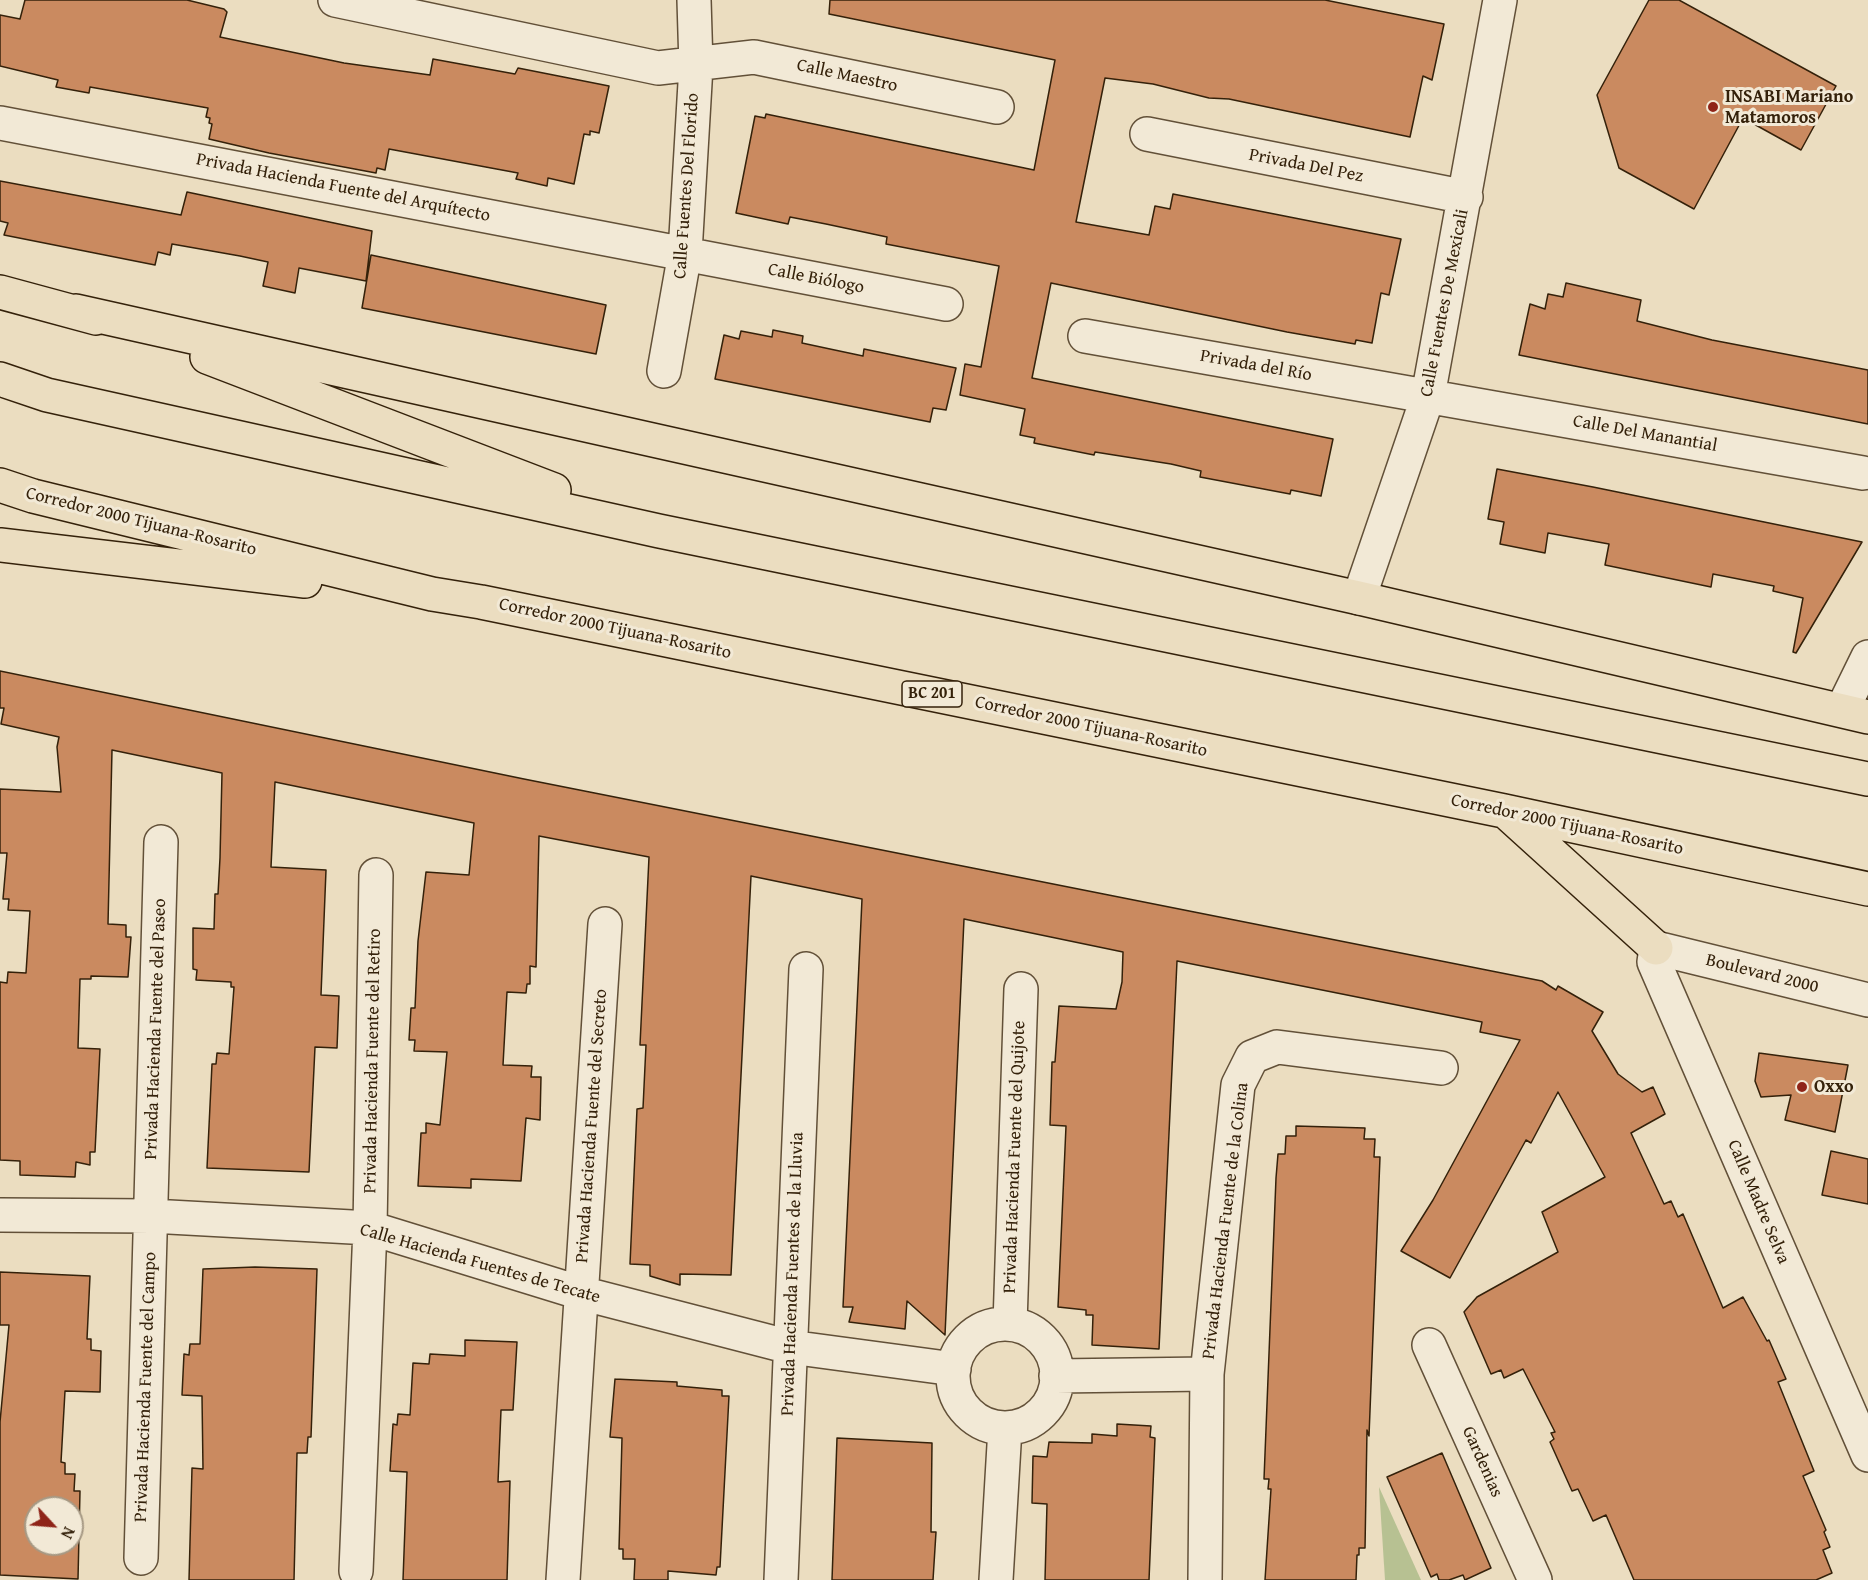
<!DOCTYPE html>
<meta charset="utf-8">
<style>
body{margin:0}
#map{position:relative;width:1868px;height:1580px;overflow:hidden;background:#ebddc0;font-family:"Gentium Book Plus",serif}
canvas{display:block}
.north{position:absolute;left:24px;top:1496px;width:60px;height:60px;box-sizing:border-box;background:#f2e9d6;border:2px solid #a69984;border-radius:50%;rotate:116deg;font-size:16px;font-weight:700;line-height:24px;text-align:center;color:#34210a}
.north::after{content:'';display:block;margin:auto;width:21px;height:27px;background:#8f2418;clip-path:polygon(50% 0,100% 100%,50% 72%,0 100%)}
</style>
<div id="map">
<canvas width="1868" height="1580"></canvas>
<div class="north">N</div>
</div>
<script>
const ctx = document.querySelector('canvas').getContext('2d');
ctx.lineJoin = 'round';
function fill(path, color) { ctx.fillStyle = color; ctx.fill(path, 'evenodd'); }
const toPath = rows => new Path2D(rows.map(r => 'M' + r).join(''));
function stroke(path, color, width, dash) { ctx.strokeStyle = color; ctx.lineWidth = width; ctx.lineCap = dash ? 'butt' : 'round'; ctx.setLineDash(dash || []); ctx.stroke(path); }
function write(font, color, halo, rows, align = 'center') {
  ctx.font = font + ' "Gentium Book Plus",serif'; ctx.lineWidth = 6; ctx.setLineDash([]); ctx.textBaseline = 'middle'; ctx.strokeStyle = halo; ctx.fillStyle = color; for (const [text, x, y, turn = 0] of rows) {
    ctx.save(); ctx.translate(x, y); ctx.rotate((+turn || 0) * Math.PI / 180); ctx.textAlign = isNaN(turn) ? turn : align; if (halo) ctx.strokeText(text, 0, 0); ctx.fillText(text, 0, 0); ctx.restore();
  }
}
fill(toPath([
 [1379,1487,1421,1580,1385,1580]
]), '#b7c192');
const building = toPath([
 [25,0,187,0,224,9,227,12,220,37,344,63,430,75,433,59,515,74,518,68,609,86,599,133,590,131,590,135,584,134,574,184,548,178,547,186,516,179,518,173,389,149,385,170,377,168,376,173,269,153,209,139,212,124,209,123,210,118,206,117,208,108,90,87,89,93,56,87,58,80,0,66,0,15,20,19,25,0],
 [830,0,1325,0,1444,24,1432,80,1423,76,1410,137,1229,99,1209,98,1153,84,1105,78,1076,222,1149,235,1155,206,1170,209,1173,194,1401,239,1389,295,1381,293,1372,343,1356,340,1355,344,1287,332,1051,283,1032,378,1333,439,1321,496,1291,490,1290,494,1200,477,1201,471,1171,464,1095,452,1094,455,1034,443,1035,438,1020,435,1025,409,960,395,965,364,981,367,999,266,886,244,887,237,826,224,790,217,788,224,736,213,755,116,765,118,766,114,1034,170,1055,60,829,14,830,0],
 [1649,0,1679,0,1836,86,1801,150,1743,118,1694,209,1619,168,1597,95,1649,0],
 [0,181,181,215,187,192,372,231,366,281,299,268,295,293,263,286,268,262,240,256,172,244,170,255,158,252,155,265,4,235,8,223,0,221,0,181],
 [371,255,606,305,596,354,362,308,371,255],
 [1566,283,1641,300,1637,321,1712,340,1868,370,1868,424,1519,355,1530,304,1545,309,1548,294,1563,297,1566,283],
 [773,330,803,336,802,343,830,349,863,356,864,349,956,368,946,410,933,408,930,422,715,379,724,335,739,339,741,331,772,337,773,330],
 [1497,469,1593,487,1862,542,1796,653,1793,652,1803,598,1773,591,1774,586,1713,574,1711,587,1605,565,1609,544,1548,533,1545,553,1500,544,1504,522,1488,519,1497,469],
 [0,671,524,779,1542,981,1556,990,1558,986,1603,1012,1592,1031,1618,1074,1642,1092,1653,1087,1665,1114,1631,1133,1664,1204,1671,1201,1678,1217,1683,1214,1723,1308,1743,1297,1767,1341,1769,1340,1786,1379,1778,1382,1814,1471,1803,1476,1826,1530,1824,1532,1830,1547,1823,1550,1832,1573,1816,1580,1634,1580,1606,1515,1593,1521,1578,1489,1572,1491,1550,1442,1554,1439,1551,1433,1555,1432,1523,1369,1504,1378,1501,1370,1491,1374,1464,1312,1477,1297,1558,1252,1542,1212,1605,1177,1558,1092,1531,1143,1526,1140,1450,1278,1401,1251,1433,1200,1520,1040,1480,1032,1482,1022,1177,961,1159,1349,1092,1345,1093,1315,1086,1315,1086,1310,1058,1307,1066,1126,1050,1125,1052,1062,1055,1062,1059,1006,1116,1009,1122,982,1123,952,964,919,945,1335,907,1301,905,1329,849,1322,853,1307,843,1307,862,899,751,876,731,1275,680,1274,680,1285,650,1276,650,1265,630,1264,637,1109,643,1108,646,1045,640,1045,649,857,539,836,536,967,530,966,530,984,527,984,526,993,507,992,503,1065,532,1066,531,1077,541,1077,540,1120,526,1118,521,1181,471,1179,471,1188,418,1186,421,1133,426,1133,426,1123,440,1125,447,1052,414,1051,415,1040,409,1040,411,1008,415,1008,418,941,426,872,469,875,474,823,275,782,271,867,326,870,321,995,339,996,337,1048,315,1047,309,1172,207,1168,212,1064,216,1064,217,1053,229,1054,234,987,231,987,231,982,196,980,197,970,193,969,193,928,214,929,215,894,218,894,220,858,222,773,112,750,108,924,126,925,126,937,131,937,128,977,91,976,91,979,80,979,78,1048,100,1049,95,1152,90,1152,90,1165,76,1162,75,1177,20,1175,20,1161,0,1160,0,982,7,983,8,972,26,973,30,911,8,910,9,899,3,899,7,853,0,853,0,789,61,792,57,747,59,737,1,724,4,708,0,708,0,671],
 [1759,1053,1848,1065,1835,1132,1785,1120,1791,1095,1761,1097,1755,1081,1759,1053],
 [1296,1126,1365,1128,1364,1139,1375,1139,1374,1157,1380,1157,1369,1436,1367,1430,1365,1548,1359,1548,1359,1555,1357,1555,1356,1580,1265,1580,1271,1489,1268,1489,1269,1479,1264,1479,1276,1178,1278,1154,1285,1154,1286,1136,1296,1136,1296,1126],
 [1831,1151,1868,1159,1868,1204,1822,1195,1831,1151],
 [255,1267,317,1269,311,1437,308,1437,307,1453,297,1453,294,1580,189,1580,192,1468,203,1469,202,1396,182,1395,184,1354,189,1355,190,1344,200,1344,203,1269,255,1267],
 [0,1272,90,1276,87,1339,91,1339,91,1350,101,1351,100,1392,65,1391,61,1462,65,1463,65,1474,75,1474,74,1491,80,1491,78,1579,0,1575,0,1422,9,1325,0,1325,0,1272],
 [36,1508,72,1508,72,1544,36,1544,36,1508],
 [465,1340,517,1342,513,1410,501,1410,498,1482,510,1481,507,1580,403,1580,407,1472,390,1471,393,1424,397,1425,398,1414,410,1415,413,1363,429,1364,430,1354,465,1356,465,1340],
 [615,1379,677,1382,677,1386,722,1390,722,1396,729,1396,720,1567,717,1567,716,1575,668,1571,668,1580,634,1580,635,1559,623,1559,623,1549,619,1549,622,1438,610,1437,615,1379],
 [1117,1424,1151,1426,1150,1437,1155,1438,1149,1580,1045,1580,1047,1504,1032,1503,1033,1456,1047,1457,1049,1442,1092,1443,1092,1434,1117,1436,1117,1424],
 [837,1438,932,1443,931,1532,936,1532,933,1580,832,1580,837,1438],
 [1442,1453,1491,1568,1465,1580,1463,1575,1449,1580,1439,1580,1437,1574,1431,1577,1387,1477,1442,1453]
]);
fill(building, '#ca8a60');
stroke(building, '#34210a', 1.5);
const minor = toPath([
 [335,0,658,68,754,57,997,107],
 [0,123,946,304],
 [1147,134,1466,197],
 [1085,336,1863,473],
 [664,371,685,253,696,66,694,0],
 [1359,598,1428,396,1500,0],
 [1842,710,1868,657],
 [1868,1000,1656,948,1654,962,1868,1455],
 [0,1215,151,1216,370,1228,581,1293,790,1347,954,1369],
 [1010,1324,1021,989],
 '953 1376a52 52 0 1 1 104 0a52 52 0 1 1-104 0Z',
 [1429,1345,1535,1580],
 [1056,1376,1207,1374],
 [141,1558,161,842],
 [356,1571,370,1228,376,875],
 [563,1580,605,924],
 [781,1580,806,969],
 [996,1580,1005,1428],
 [1205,1580,1207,1374,1238,1085,1252,1057,1277,1047,1441,1068]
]);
const highway = toPath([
 [0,292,96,318],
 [76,311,1359,598,1868,717],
 [207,357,554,490],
 [0,379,47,395,659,531,1868,779],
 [0,485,33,496,432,594,481,602,1504,811,1868,889],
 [0,545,305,581],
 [1506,812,1656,948]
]);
stroke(minor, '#625038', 36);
stroke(highway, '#34210a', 36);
stroke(minor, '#f2e9d6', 33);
stroke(highway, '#ebddc0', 33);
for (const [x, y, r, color] of [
 [1713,107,6,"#8f2418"],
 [1802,1087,6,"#8f2418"]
]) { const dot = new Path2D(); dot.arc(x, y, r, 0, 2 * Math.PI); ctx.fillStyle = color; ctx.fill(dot); stroke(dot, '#f2e9d6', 2); }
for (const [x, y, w] of [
 [932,694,60]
]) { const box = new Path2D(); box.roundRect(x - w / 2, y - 13, w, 26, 4.5); ctx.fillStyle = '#f2e9d6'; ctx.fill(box); stroke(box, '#34210a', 1.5); }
write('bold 16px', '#34210a', null, [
 ["BC 201",932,694]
]);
write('18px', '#34210a', '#f2e9d6', [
 ["Calle Maestro",847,76,12],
 ["Privada Del Pez",1306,166,11],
 ["Calle Fuentes Del Florido",687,186,-86],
 ["Privada Hacienda Fuente del Arquítecto",343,188,11],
 ["Calle Biólogo",816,279,11],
 ["Calle Fuentes De Mexicali",1445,303,-79],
 ["Privada del Río",1256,366,10],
 ["Calle Del Manantial",1645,434,10],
 ["Corredor 2000 Tijuana-Rosarito",141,522,14],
 ["Corredor 2000 Tijuana-Rosarito",615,629,12],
 ["Corredor 2000 Tijuana-Rosarito",1091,727,12],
 ["Corredor 2000 Tijuana-Rosarito",1567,825,12],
 ["Boulevard 2000",1762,974,14],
 ["Privada Hacienda Fuente del Paseo",156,1029,-88],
 ["Privada Hacienda Fuente del Retiro",373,1061,-89],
 ["Privada Hacienda Fuente del Secreto",592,1126,-86],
 ["Privada Hacienda Fuente del Quijote",1015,1157,-88],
 ["Calle Madre Selva",1758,1202,67],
 ["Privada Hacienda Fuente de la Colina",1226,1221,-83],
 ["Calle Hacienda Fuentes de Tecate",480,1264,16],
 ["Privada Hacienda Fuentes de la Lluvia",793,1274,-88],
 ["Privada Hacienda Fuente del Campo",146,1387,-88],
 ["Gardenias",1482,1462,66]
]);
write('bold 18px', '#34210a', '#f2e9d6', [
 ["INSABI Mariano",1725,97],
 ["Matamoros",1725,118],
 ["Oxxo",1814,1087]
], 'left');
</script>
